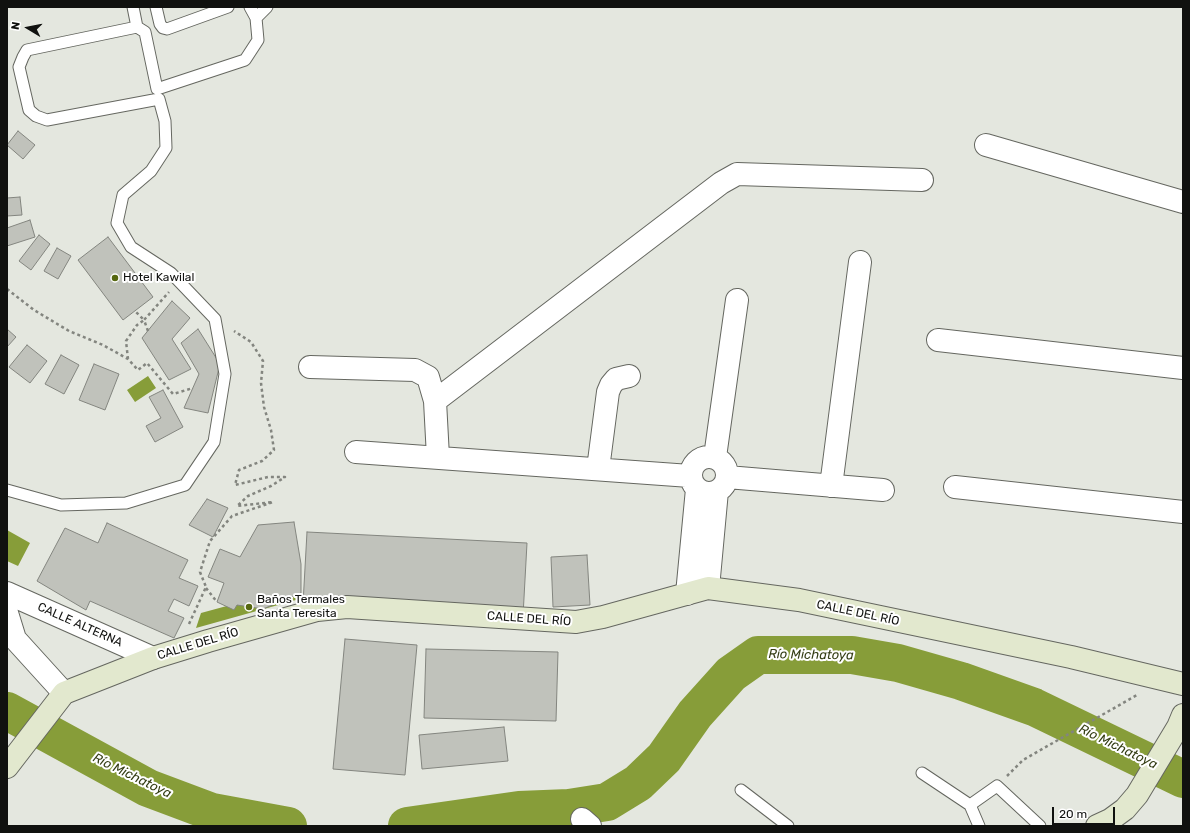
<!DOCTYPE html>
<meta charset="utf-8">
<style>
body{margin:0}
#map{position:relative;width:1190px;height:833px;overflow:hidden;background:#e4e7df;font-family:Rubik,sans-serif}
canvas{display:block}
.frame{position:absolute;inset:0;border:8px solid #10110f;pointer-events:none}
.north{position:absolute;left:8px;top:8px;width:40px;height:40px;-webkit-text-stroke:3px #fff;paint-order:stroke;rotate:280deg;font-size:11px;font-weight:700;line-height:16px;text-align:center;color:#10110f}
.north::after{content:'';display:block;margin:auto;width:14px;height:18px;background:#10110f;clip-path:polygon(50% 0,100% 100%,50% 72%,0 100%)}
.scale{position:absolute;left:1052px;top:807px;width:63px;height:18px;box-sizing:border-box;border:2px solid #10110f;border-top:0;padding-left:5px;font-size:12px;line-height:14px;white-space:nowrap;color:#10110f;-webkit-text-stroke:3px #fff;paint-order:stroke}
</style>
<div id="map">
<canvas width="1190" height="833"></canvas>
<div class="frame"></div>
<div class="north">N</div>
<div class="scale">20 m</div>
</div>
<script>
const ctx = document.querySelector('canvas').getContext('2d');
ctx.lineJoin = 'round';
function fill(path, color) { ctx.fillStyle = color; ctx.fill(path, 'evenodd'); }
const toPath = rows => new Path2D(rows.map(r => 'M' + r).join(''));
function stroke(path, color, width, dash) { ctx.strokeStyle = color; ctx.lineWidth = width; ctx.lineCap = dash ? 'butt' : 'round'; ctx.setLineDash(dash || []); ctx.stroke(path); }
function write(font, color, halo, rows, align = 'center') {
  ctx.font = font + ' Rubik,sans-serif'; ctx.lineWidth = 4; ctx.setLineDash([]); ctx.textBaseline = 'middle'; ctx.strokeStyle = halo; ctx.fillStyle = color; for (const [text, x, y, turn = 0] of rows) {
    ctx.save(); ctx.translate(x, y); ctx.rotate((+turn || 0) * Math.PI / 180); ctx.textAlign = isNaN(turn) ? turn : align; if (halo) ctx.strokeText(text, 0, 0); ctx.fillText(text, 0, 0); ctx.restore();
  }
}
fill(toPath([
 [148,376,156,388,135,402,127,390],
 [7,530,30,543,18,566,7,561],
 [293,588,296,600,196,628,201,613]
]), '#879d39');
stroke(toPath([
 [7,711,148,788,212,812,288,826],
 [407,826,519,810,569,808,607,802,638,783,664,758,695,714,731,674,758,655,852,655,898,663,961,681,1034,707,1183,779]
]), '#879d39', 38);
const building = toPath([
 [18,131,35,145,23,159,7,145,18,131],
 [20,197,22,215,7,216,7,198,20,197],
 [30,220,35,237,7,246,7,228,30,220],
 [39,235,50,244,31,270,19,261,39,235],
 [108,237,153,297,123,320,78,260,108,237],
 [57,248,71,256,58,279,44,271,57,248],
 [172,301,190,318,172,339,191,369,169,380,142,338,172,301],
 [7,329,16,337,7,347,7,329],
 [198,329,220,364,208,413,184,408,199,374,181,343,198,329],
 [27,345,47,361,30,383,9,367,27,345],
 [61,355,79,365,64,394,45,384,61,355],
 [94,364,119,374,105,410,79,400,94,364],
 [163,390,183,427,155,442,146,426,161,418,149,397,163,390],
 [207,499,228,508,213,537,189,525,207,499],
 [294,522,301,564,301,593,263,609,237,605,234,610,217,602,224,583,208,577,220,549,240,557,258,525,294,522],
 [107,523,188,560,179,578,198,586,189,606,174,599,168,611,184,618,174,638,90,601,86,610,37,581,65,528,98,543,107,523],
 [307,532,527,543,523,616,303,604,307,532],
 [587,555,590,605,553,607,551,557,587,555],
 [345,639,417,645,405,775,333,769,345,639],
 [426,649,558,652,556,721,424,718,426,649],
 [504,727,508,761,422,769,419,735,504,727]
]);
fill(building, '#c0c2bb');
stroke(building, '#83857f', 1);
const lane = toPath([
 [133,7,137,27],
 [156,7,160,24,163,28,167,29,228,7],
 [256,18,267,7],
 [7,490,61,505,126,503,185,485,214,442,225,374,215,319,171,273,131,247,117,223,123,195,151,171,166,148,165,121,159,99,47,120,36,116,29,110,19,67,23,57,27,50,137,27,145,32,157,89,245,60,258,40,256,18,250,7],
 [922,773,970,805,979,826],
 [741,790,788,826],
 [970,805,997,786,1040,826]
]);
const street = toPath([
 [986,145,1183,202],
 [938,340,1183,368],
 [310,367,415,370,428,377,435,401,438,457],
 [435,401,721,183,737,174,922,180],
 [356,452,690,476],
 '691 475a18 18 0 1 1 36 0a18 18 0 1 1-36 0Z',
 [715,457,737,300],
 [598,469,608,392,611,385,616,379,629,376],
 [727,477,883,490],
 [831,486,860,262],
 [955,487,1183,512],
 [708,588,717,491],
 [7,593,153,658],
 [687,594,697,489],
 [7,613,15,639,64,693],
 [582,819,590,826]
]);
const secondary = toPath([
 [7,767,64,693,153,658,208,641,317,610,347,607,576,622,603,617,708,588,799,600,1071,657,1183,684],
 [1097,826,1110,820,1125,809,1137,795,1178,727,1183,715]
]);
stroke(lane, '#656760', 13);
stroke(street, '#656760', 24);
stroke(secondary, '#656760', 24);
stroke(toPath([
 [7,289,34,310,69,331,103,345,128,359,138,370,147,363,173,394,193,388],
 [148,331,144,320,169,292],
 [128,359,126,341,137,325,144,320,135,311],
 [206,588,217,602],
 [189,624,206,587,200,572,210,541,232,516,273,502,237,506,248,496,271,486,285,477,268,477,235,485,239,470,262,461,274,450,271,430,264,407,261,383,263,361,251,342,234,331],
 [1007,776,1023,760,1137,695]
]), '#83857f', 2.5, [3, 3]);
stroke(lane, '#fff', 11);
stroke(street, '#fff', 22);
stroke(secondary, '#e2e8ce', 22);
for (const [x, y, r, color] of [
 [115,278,4,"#566710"],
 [249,607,4,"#566710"]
]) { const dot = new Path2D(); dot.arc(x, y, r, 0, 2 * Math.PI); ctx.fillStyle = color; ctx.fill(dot); stroke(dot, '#fff', 1.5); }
write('12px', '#10110f', '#fff', [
 ["Hotel Kawilal",123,278],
 ["Baños Termales",257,600],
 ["Santa Teresita",257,614]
], 'left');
write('12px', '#10110f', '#fff', [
 ["CALLE DEL RÍO",858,613,12],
 ["CALLE DEL RÍO",529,619,4],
 ["CALLE ALTERNA",80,625,24],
 ["CALLE DEL RÍO",198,644,-17]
]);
write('italic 13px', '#343d14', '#fff', [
 ["Río Michatoya",811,655,1],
 ["Río Michatoya",1118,747,26],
 ["Río Michatoya",132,776,26]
]);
</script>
